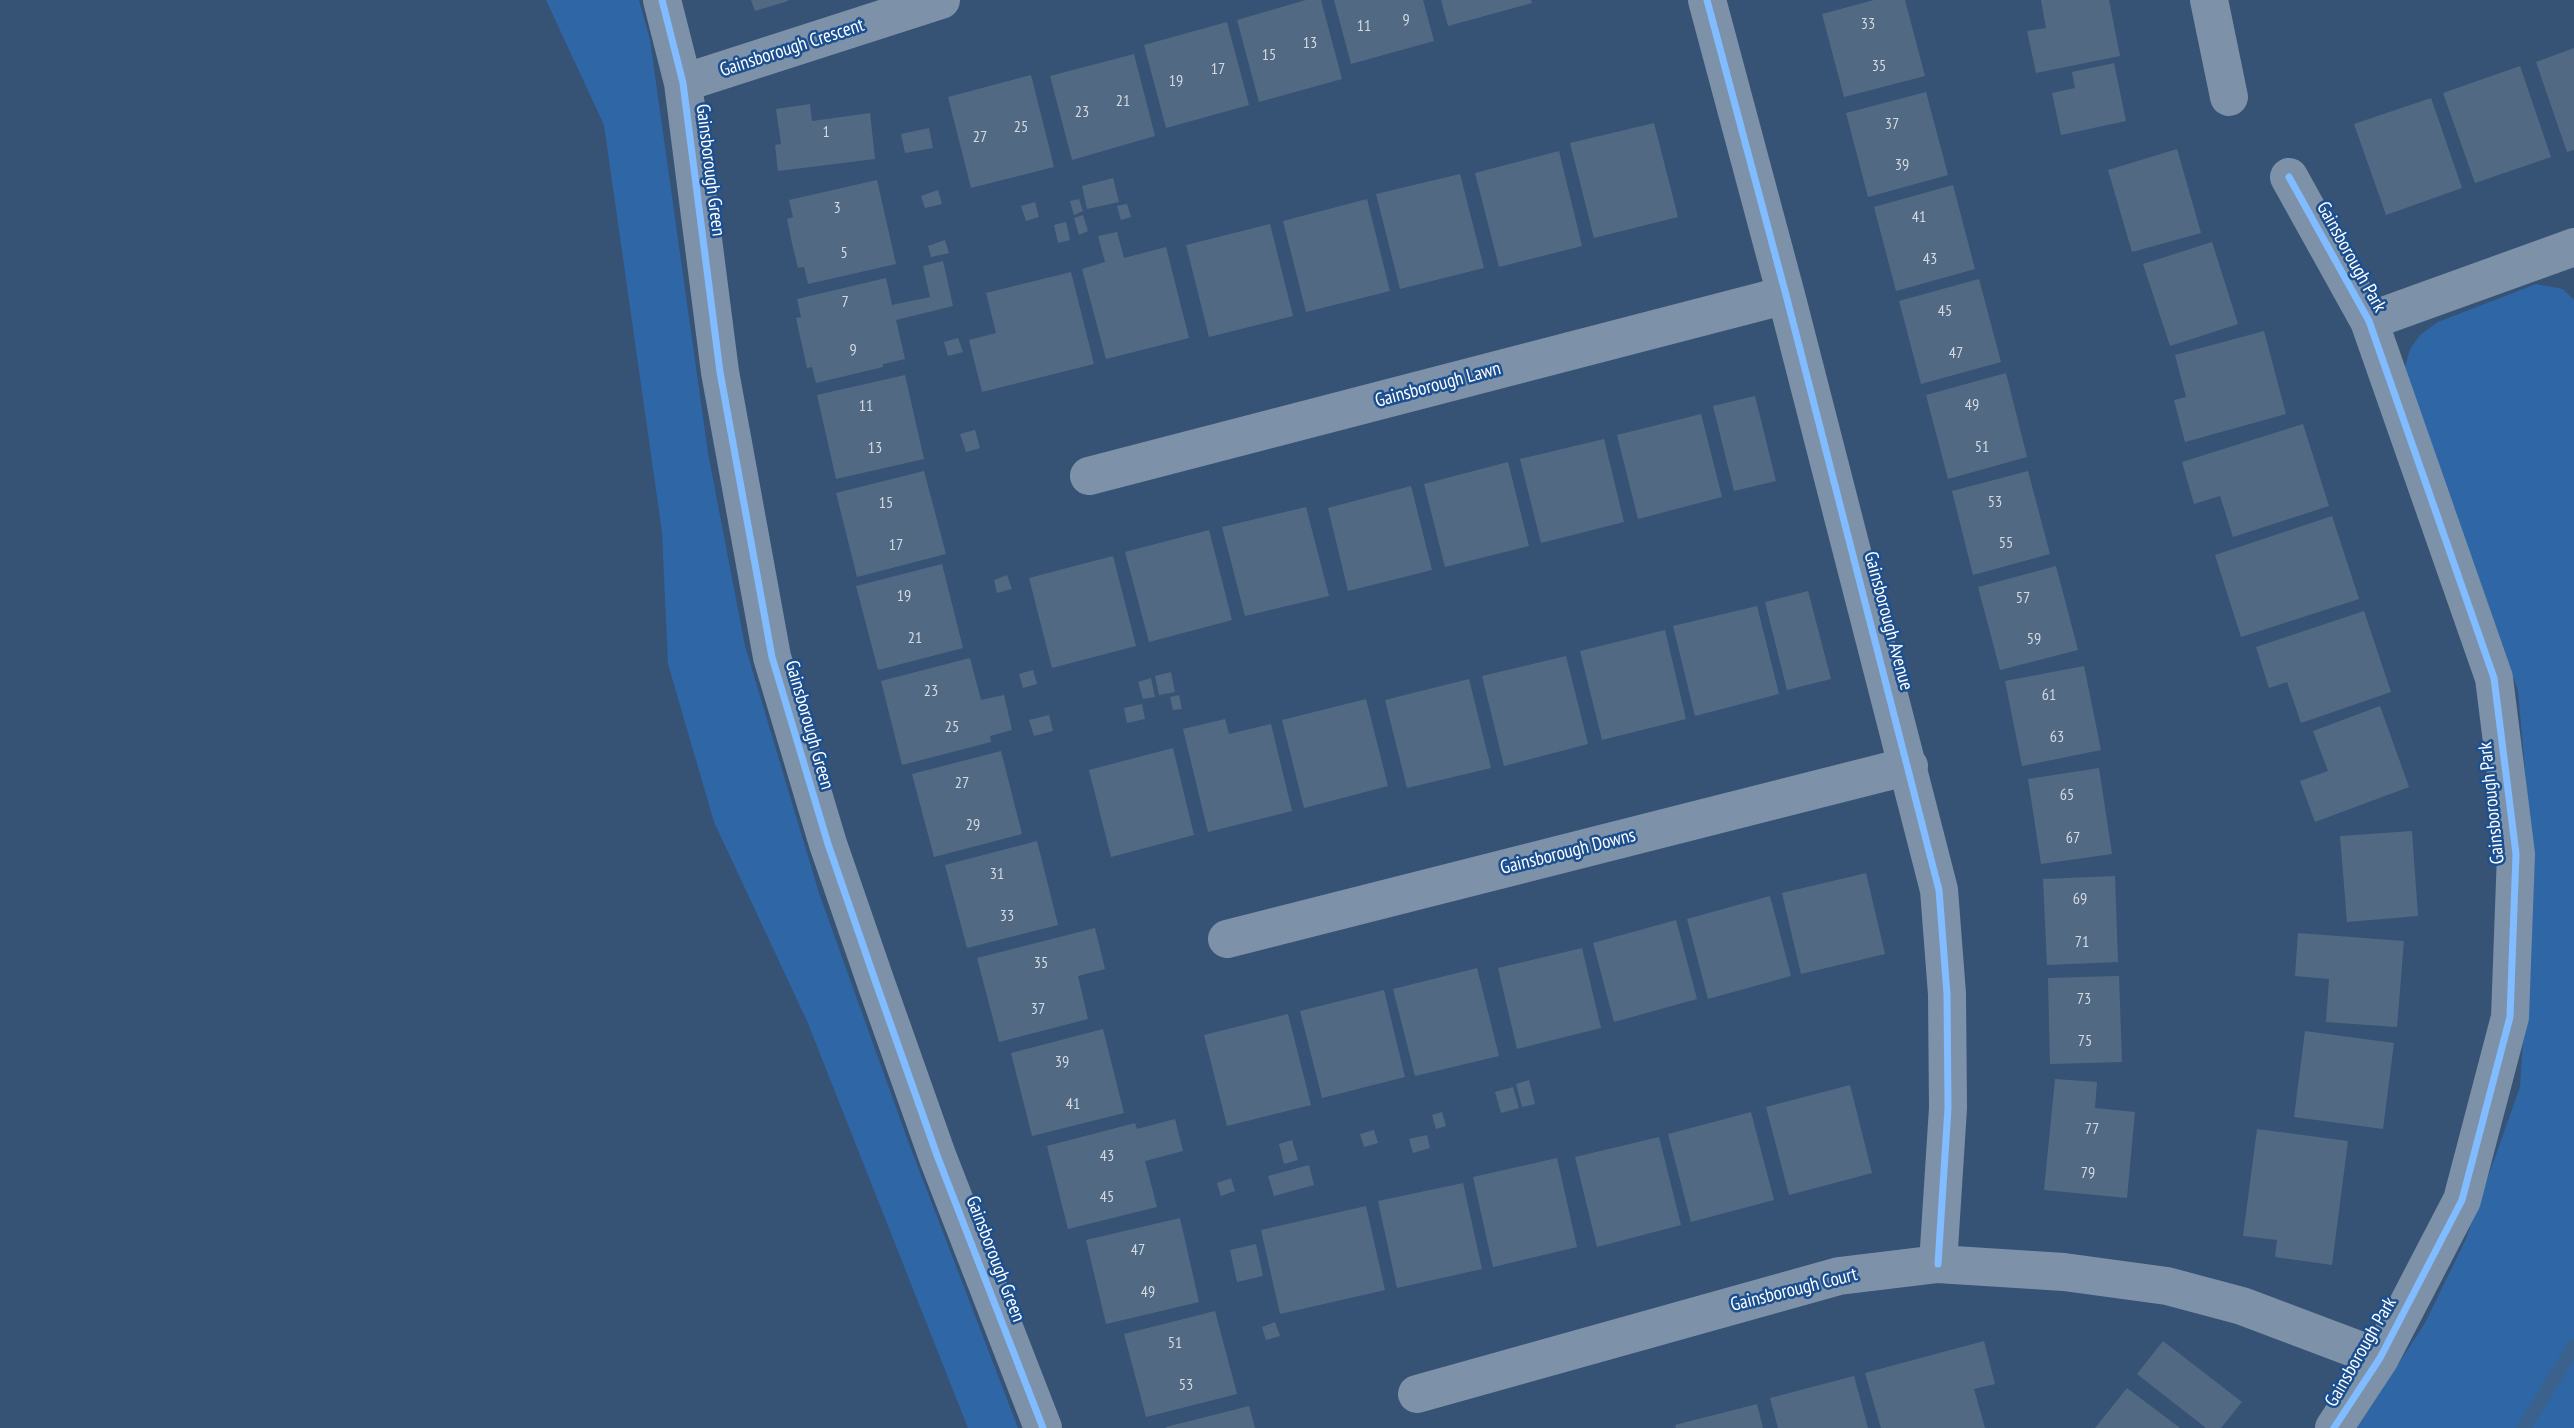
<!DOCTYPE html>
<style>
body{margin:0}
canvas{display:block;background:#365274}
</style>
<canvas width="2574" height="1428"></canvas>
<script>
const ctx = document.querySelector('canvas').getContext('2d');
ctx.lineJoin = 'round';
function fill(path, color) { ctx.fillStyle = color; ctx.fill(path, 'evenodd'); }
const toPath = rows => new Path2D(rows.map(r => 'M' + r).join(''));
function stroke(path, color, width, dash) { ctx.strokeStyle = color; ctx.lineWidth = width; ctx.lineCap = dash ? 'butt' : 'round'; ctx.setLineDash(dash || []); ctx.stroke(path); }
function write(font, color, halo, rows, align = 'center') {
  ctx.font = font + ' "PT Sans Narrow",sans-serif'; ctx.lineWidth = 5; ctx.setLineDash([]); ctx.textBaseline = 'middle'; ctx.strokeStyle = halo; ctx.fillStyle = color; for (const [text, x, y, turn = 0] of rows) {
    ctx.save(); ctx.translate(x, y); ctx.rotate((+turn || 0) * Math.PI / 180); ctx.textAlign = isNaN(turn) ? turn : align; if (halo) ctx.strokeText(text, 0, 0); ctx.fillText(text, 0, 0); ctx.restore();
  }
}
fill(toPath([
 [546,0,639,0,650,40,708,453,745,646,819,893,908,1141,1018,1428,968,1428,807,1021,714,822,668,664,662,532,604,125],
 [2536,284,2563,289,2574,300,2574,1428,2357,1428,2425,1323,2466,1239,2520,1087,2534,877,2518,690,2407,384,2405,367,2410,349,2420,335,2438,322]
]), '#2f66a5');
stroke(toPath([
 [2524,1428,2574,1346]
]), '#3b618d', 14);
fill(toPath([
 [751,0,788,0,788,1,755,11],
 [1306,0,1321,0,1342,79,1259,102,1237,20],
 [1334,0,1423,0,1434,41,1351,64],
 [1441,0,1531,0,1532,3,1448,26],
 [1874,0,1905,0,1925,76,1844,97,1822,14],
 [2041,0,2109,0,2120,56,2036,73,2027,31,2046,28],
 [1227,22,1249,105,1166,128,1144,45],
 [2574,48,2574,150,2567,152,2536,62],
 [1134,54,1155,136,1072,160,1050,76],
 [2114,63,2126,121,2061,135,2052,93,2075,88,2072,72],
 [2520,66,2551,157,2475,183,2443,93],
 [1031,75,1054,167,971,188,948,97],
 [1926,92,1948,175,1868,197,1846,113],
 [2431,98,2462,188,2386,215,2354,124],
 [810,104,812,121,870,113,875,159,778,171,775,145,781,144,776,109],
 [1654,123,1678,217,1594,238,1570,143],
 [929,128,933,148,905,153,901,134],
 [2177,149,2201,233,2132,252,2108,170],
 [1559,151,1582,246,1499,267,1475,173],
 [1460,174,1484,268,1400,289,1376,194],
 [1113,178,1119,202,1087,209,1082,186],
 [877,180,896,264,808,284,804,267,798,268,792,243,787,219,793,217,789,200],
 [1953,185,1975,269,1896,291,1874,207],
 [938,190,942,204,925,208,921,196],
 [1079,199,1083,211,1074,215,1070,201],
 [1367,199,1390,291,1306,312,1283,221],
 [1035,202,1039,217,1026,221,1021,206],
 [1127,204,1131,217,1121,220,1117,206],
 [1083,215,1088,231,1079,235,1074,218],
 [1066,222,1070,240,1058,243,1054,225],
 [1270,224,1293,316,1209,337,1186,245],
 [1117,232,1124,258,1166,247,1189,338,1106,359,1082,269,1105,262,1098,236],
 [945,240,949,253,931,257,928,246],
 [2212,242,2238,324,2170,346,2143,264],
 [943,261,953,306,896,320,905,359,883,364,883,367,816,383,812,367,807,368,796,318,801,317,797,299,886,278,892,305,930,297,923,266],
 [1071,272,1094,364,982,392,969,340,996,333,986,293],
 [1979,279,2001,362,1921,384,1899,301],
 [2264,331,2286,414,2185,442,2174,400,2186,397,2175,355],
 [958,338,963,352,948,356,944,342],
 [2006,373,2027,457,1948,479,1926,395],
 [905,375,924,459,836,479,817,395],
 [1755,396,1776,481,1734,491,1713,406],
 [1701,414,1722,497,1638,519,1617,435],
 [2303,424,2329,506,2233,537,2220,496,2194,504,2182,462],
 [975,430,980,448,966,452,960,434],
 [1604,439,1624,522,1541,543,1520,459],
 [1508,462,1529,546,1445,567,1424,484],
 [924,471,946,554,857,577,836,493],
 [2028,471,2050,554,1973,575,1952,491],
 [1411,486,1432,570,1348,591,1328,508],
 [1306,507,1329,596,1245,616,1222,527],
 [2332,516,2359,599,2241,637,2215,555],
 [1209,530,1232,620,1149,642,1125,552],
 [1113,556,1136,646,1052,668,1029,578],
 [942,564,963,648,878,670,856,586],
 [2056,566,2078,650,2000,670,1978,587],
 [1007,575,1012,589,997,593,994,580],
 [1808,591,1831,679,1787,690,1765,602],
 [1757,606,1779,694,1695,716,1673,626],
 [2364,611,2391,692,2301,723,2287,682,2269,688,2256,647],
 [1665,630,1686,719,1602,740,1580,651],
 [1566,656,1588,744,1504,766,1482,676],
 [970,658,981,700,1004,695,1012,730,990,736,991,742,902,765,881,681],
 [2084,666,2101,750,2022,766,2005,681],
 [1033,670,1037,684,1023,688,1019,674],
 [1171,672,1175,692,1159,695,1155,676],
 [1151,678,1155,697,1143,699,1138,682],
 [1469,679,1491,768,1407,788,1385,700],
 [1179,695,1182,709,1173,710,1170,697],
 [1366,699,1388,786,1304,808,1282,720],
 [1142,704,1145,719,1127,723,1124,708],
 [2380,706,2409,787,2315,822,2300,781,2328,771,2313,731],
 [1049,715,1053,731,1034,736,1029,720],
 [1225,719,1229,734,1271,724,1292,811,1208,832,1183,729],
 [1173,748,1194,835,1111,857,1089,770],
 [1001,751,1022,834,934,857,912,774],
 [2099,768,2112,854,2041,864,2028,779],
 [2412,831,2418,916,2347,922,2340,836],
 [1037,841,1058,925,967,948,945,865],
 [1866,873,1885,954,1801,974,1782,893],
 [2115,876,2118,962,2047,965,2043,879],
 [1770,896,1791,976,1708,999,1687,919],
 [1676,920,1697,999,1614,1022,1593,943],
 [1095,928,1105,969,1078,976,1088,1019,999,1042,977,958],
 [2298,933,2404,941,2397,1027,2326,1022,2329,979,2295,976],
 [1582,948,1601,1028,1517,1049,1498,968],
 [1477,968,1499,1056,1415,1076,1393,989],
 [2119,976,2122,1062,2050,1064,2048,978],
 [1384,990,1405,1077,1322,1098,1300,1011],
 [1288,1014,1311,1105,1227,1126,1204,1035],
 [1103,1029,1124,1113,1032,1136,1011,1053],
 [2305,1031,2394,1043,2383,1129,2294,1117],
 [2055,1079,2097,1082,2095,1108,2135,1112,2127,1198,2044,1190],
 [1529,1080,1535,1104,1522,1107,1516,1084],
 [1850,1085,1872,1173,1789,1195,1766,1107],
 [1513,1087,1519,1108,1501,1113,1495,1092],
 [1442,1112,1446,1126,1436,1129,1432,1115],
 [1751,1112,1774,1200,1691,1222,1668,1134],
 [1175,1119,1183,1151,1145,1161,1157,1207,1068,1229,1047,1146,1135,1123,1137,1129],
 [2257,1129,2348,1141,2332,1265,2275,1257,2277,1240,2243,1236],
 [1374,1130,1378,1143,1364,1147,1360,1134],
 [1427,1135,1430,1148,1413,1153,1409,1139],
 [1659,1137,1681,1225,1597,1247,1575,1157],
 [1292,1140,1298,1160,1284,1164,1279,1144],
 [1557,1158,1577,1247,1493,1267,1473,1177],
 [1309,1165,1314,1185,1274,1196,1268,1176],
 [1231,1178,1235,1191,1221,1196,1217,1183],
 [1463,1183,1482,1269,1397,1288,1378,1201],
 [1366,1206,1385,1290,1280,1314,1261,1230],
 [1180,1218,1199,1302,1106,1324,1086,1240],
 [1256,1244,1263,1276,1237,1282,1230,1250],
 [1215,1311,1237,1394,1146,1417,1124,1334],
 [1275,1322,1280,1336,1266,1340,1262,1327],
 [1984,1341,1995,1384,1974,1389,1985,1428,1881,1428,1865,1373],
 [2163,1341,2242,1402,2221,1428,2206,1428,2137,1374],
 [1854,1376,1868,1428,1778,1428,1770,1398],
 [2127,1388,2180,1428,2095,1428],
 [1757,1404,1763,1428,1676,1428,1675,1425],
 [1249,1406,1255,1428,1166,1428,1166,1427]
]), '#526984');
stroke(toPath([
 [662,0,683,83,720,372,772,657,828,844,876,983,938,1158,1043,1428],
 [1707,0,1786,295,1939,890,1947,994,1948,1108,1938,1264],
 [2209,0,2229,97],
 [683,83,941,0],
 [2289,177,2369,321,2494,678,2516,854,2510,1017,2462,1200,2380,1358,2334,1428],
 [2369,321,2574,247],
 [1089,476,1786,295],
 [1227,939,1909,766],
 [1417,1394,1839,1276,1938,1264,2064,1272,2167,1286,2242,1306,2380,1358]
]), '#7d92a8', 38);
stroke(toPath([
 [662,0,683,83,720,372,772,657,828,844,876,983,938,1158,1043,1428],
 [1707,0,1786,295,1939,890,1947,994,1948,1108,1938,1264],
 [2289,177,2369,321,2494,678,2516,854,2510,1017,2462,1200,2380,1358,2334,1428]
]), '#80bcff', 7);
write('16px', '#d4dae0', null, [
 ["9",1406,20],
 ["33",1868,24],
 ["11",1364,26],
 ["13",1310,43],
 ["15",1269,55],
 ["35",1879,66],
 ["17",1218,69],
 ["19",1176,81],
 ["21",1123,101],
 ["23",1082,112],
 ["37",1892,124],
 ["25",1021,127],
 ["1",826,132],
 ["27",980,137],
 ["39",1902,165],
 ["3",837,208],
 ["41",1919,217],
 ["5",844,253],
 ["43",1930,259],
 ["7",845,302],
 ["45",1945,311],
 ["9",853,350],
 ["47",1956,353],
 ["49",1972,405],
 ["11",866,406],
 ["51",1982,447],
 ["13",875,448],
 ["53",1995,502],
 ["15",886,503],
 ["55",2006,543],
 ["17",896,545],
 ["19",904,596],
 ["57",2023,598],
 ["21",915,638],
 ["59",2034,639],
 ["23",931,691],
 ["61",2049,695],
 ["25",952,727],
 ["63",2057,737],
 ["27",962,783],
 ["65",2067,795],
 ["29",973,825],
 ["67",2073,838],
 ["31",997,874],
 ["69",2080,899],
 ["33",1007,916],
 ["71",2082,942],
 ["35",1041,963],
 ["73",2084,999],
 ["37",1038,1009],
 ["75",2085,1041],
 ["39",1062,1062],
 ["41",1073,1104],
 ["77",2092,1129],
 ["43",1107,1156],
 ["79",2088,1173],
 ["45",1107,1197],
 ["47",1138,1250],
 ["49",1148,1292],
 ["51",1175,1343],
 ["53",1186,1385]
]);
write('19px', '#fff', '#1b4f8f', [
 ["Gainsborough Crescent",792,48,-18],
 ["Gainsborough Green",710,170,83],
 ["Gainsborough Park",2351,257,61],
 ["Gainsborough Lawn",1438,385,-15],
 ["Gainsborough Avenue",1888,621,75],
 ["Gainsborough Green",809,725,74],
 ["Gainsborough Park",2492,803,-96],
 ["Gainsborough Downs",1568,852,-14],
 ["Gainsborough Green",995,1259,69],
 ["Gainsborough Court",1794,1290,-14],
 ["Gainsborough Park",2361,1352,-60]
]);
</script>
